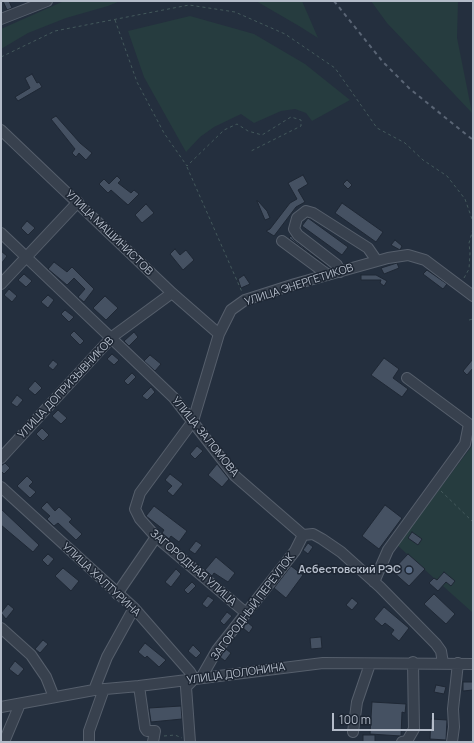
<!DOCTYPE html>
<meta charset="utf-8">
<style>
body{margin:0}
#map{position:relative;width:474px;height:743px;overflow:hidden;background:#242f3e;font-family:Manrope,sans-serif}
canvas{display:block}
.frame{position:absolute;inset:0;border:2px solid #b4bcc9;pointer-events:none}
.scale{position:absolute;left:332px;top:713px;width:102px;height:18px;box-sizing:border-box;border:2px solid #b4bcc9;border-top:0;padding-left:5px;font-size:12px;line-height:14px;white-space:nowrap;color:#b4bcc9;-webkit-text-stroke:3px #1d2633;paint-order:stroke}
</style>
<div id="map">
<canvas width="474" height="743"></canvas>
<div class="frame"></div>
<div class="scale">100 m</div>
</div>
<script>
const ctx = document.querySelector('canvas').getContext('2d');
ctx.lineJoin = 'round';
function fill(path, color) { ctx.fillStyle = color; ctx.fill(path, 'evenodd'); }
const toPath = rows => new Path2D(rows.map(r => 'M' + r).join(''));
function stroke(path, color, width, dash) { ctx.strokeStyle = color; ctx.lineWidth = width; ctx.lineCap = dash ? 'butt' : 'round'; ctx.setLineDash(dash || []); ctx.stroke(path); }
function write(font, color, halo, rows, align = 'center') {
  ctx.font = font + ' Manrope,sans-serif'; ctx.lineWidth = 3; ctx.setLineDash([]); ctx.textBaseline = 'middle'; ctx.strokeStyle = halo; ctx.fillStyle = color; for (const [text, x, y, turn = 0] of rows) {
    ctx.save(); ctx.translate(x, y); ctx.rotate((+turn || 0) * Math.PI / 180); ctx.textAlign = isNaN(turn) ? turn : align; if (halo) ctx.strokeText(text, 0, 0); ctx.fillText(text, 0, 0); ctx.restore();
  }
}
fill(toPath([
 [64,1,120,1,108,6,66,18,28,33,1,49,1,29],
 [256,1,302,1,318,38,299,26],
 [371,1,458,1,457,38,472,113,387,23],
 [190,16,254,34,305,64,350,100,312,121,306,113,295,109,281,111,254,123,241,114,214,127,200,137,186,152,144,77,128,31],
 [472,446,473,447,472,612,397,545]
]), '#263c3f');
const building = toPath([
 [3,1,9,1,12,8,7,10,3,1],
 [32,74,37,83,39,82,42,87,18,101,15,97,30,88,25,78,32,74],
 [56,116,80,143,92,153,86,160,79,153,76,157,72,153,75,149,51,119,56,116],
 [303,175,308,184,298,190,305,202,296,207,274,236,266,231,270,229,290,203,297,199,288,183,303,175],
 [117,176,121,180,118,183,131,193,134,190,139,194,128,205,111,190,108,193,99,184,104,179,109,184,117,176],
 [347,180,352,185,348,189,343,184,347,180],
 [257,201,258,201,267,211,270,218,265,220,257,201],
 [342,203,383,232,376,242,335,213,342,203],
 [146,204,154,213,142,223,135,215,146,204],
 [308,218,348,247,342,255,302,226,308,218],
 [27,221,35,228,28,235,21,228,27,221],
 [291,236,294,240,327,266,289,238,291,236],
 [395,240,402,246,400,250,391,245,395,240],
 [175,249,180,255,186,250,194,260,183,270,170,254,175,249],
 [1,251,7,256,1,264,1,251],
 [54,262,67,272,72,267,94,289,84,302,78,297,85,289,74,278,67,285,48,269,54,262],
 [397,263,399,268,384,274,381,268,397,263],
 [427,270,447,284,443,289,423,274,427,270],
 [24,274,32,281,26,287,18,280,24,274],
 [244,275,250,284,241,288,238,279,244,275],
 [361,275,376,275,387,281,384,286,380,283,381,280,361,280,361,275],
 [9,289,17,296,12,302,4,295,9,289],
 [48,295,54,300,48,308,41,302,48,295],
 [105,296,118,308,106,320,93,308,105,296],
 [65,310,74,317,69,322,61,314,65,310],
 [74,331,84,341,80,345,70,335,74,331],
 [134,332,138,337,129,346,124,341,134,332],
 [112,354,119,360,114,365,107,359,112,354],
 [150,355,161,364,155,371,144,361,150,355],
 [384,358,399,369,393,378,408,389,402,397,371,375,384,358],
 [473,359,473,368,467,375,463,371,473,359],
 [53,360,58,364,53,370,48,366,53,360],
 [132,373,136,377,128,385,124,381,132,373],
 [35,381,42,388,35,395,28,389,35,381],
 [151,387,155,392,147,400,142,396,151,387],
 [17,395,23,400,17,407,11,403,17,395],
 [58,410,67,418,61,424,52,416,58,410],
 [42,428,49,435,43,441,36,434,42,428],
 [197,446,203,451,195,459,190,454,197,446],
 [5,463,10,468,4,474,1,471,1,466,5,463],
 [217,464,229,479,222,487,208,475,217,464],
 [170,474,183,484,173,496,167,491,172,486,165,480,170,474],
 [27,476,33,482,29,486,36,492,30,498,17,486,27,476],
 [47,502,55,511,59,507,72,519,69,522,82,534,76,540,58,523,54,526,47,519,50,516,41,508,47,502],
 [385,505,402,518,379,549,362,536,385,505],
 [154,506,187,531,179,542,171,536,169,539,162,533,164,530,146,516,154,506],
 [1,509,39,545,33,552,1,525,1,509],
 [412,532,422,539,418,545,408,538,412,532],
 [196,541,202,545,195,554,189,550,196,541],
 [308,543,313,547,308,554,303,550,308,543],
 [48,554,54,559,48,566,42,560,48,554],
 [408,554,425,569,409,586,392,571,408,554],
 [216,557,235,573,228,582,214,573,212,576,205,570,216,557],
 [291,566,303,575,286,598,274,588,291,566],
 [63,568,79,581,71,591,55,576,63,568],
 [176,569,181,574,171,587,165,582,176,569],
 [444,572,455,581,451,586,446,582,438,591,429,583,434,578,437,580,444,572],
 [192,582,196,586,188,594,184,590,192,582],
 [434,594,455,614,446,624,424,604,434,594],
 [208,596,214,600,207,608,202,604,208,596],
 [352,598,358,603,352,610,346,605,352,598],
 [8,604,14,609,6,619,1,613,8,604],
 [384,607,409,628,399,641,391,634,394,630,385,623,382,626,374,619,384,607],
 [227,612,232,616,224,625,220,621,227,612],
 [247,622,253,627,249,633,243,628,247,622],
 [321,637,322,648,311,649,310,638,321,637],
 [43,640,48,644,40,653,35,649,43,640],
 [145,643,166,660,159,667,147,656,145,658,138,652,145,643],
 [193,645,201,653,196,658,188,651,193,645],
 [226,649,231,653,225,661,220,657,226,649],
 [15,661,24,669,18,676,9,669,15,661],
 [463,682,473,682,473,690,463,691,463,682],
 [436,685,446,687,444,694,434,692,436,685],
 [372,702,406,704,405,713,402,712,401,736,370,734,372,702],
 [181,706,182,719,151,722,149,708,181,706],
 [431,719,447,720,446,740,430,739,431,719],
 [363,735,375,735,375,742,363,742,363,735]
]);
fill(building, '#455162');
stroke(building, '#1f2835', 1);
const minor = toPath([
 [1,19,47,1],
 [1,130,172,293,219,334],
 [1,233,174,398,235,476,303,535,313,534,322,539,341,552,380,587,436,644,441,651,443,663],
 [282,241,328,275],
 [340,272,337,265,298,235,294,229,297,218,306,211,313,213,368,248,377,261],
 [1,284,78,202],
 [1,458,112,337,172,293],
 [1,487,134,608,190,672,194,679,186,687,190,742],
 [374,582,388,550,465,444,469,424,407,378],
 [117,594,156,537],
 [246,613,156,537,140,519,135,509,140,493,193,421,219,334,231,310,245,300,295,284,388,258,408,255,425,260,473,296],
 [1,628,31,655,46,677,54,697],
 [201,678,217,650,295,551,303,535],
 [139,686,145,728,147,731,155,731,153,742],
 [94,690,107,657,134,608],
 [1,707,94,690,139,686,323,663,473,664],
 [353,732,357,702,370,664],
 [4,742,20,704],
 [89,742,89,731,104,689],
 [402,742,407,741,414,729,413,662],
 [452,742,454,727,453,709,458,663]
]);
stroke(minor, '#565f6c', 12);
stroke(toPath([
 [115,20,137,82,164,133,187,166,224,130,237,124,248,131,262,135,291,117,301,120,301,126,251,151],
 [1,57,55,31,189,5,235,12,285,34,335,68,377,128,405,143,423,160,447,176,465,199,473,222],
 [187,167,242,292],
 [464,278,469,269,470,253,469,243,473,229],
 [469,320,473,319],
 [441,491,473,522],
 [164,736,175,735,182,738]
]), '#44595c', 1, [3, 3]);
stroke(minor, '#38414e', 10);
stroke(toPath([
 [334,1,383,62,410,89,473,140]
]), '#5a6575', 2, [4, 4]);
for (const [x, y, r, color] of [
 [409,570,4,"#5c6f8a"]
]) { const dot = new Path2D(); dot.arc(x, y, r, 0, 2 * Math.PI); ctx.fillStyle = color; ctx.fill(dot); stroke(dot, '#1d2633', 1.5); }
write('11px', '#b4bcc9', '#1d2633', [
 ["УЛИЦА МАШИНИСТОВ",109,233,44],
 ["УЛИЦА ЭНЕРГЕТИКОВ",299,285,-18],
 ["УЛИЦА ДОПРИЗЫВНИКОВ",66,388,-47],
 ["УЛИЦА ЗАЛОМОВА",205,437,51],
 ["ЗАГОРОДНАЯ УЛИЦА",193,568,41],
 ["УЛИЦА ХАЛТУРИНА",101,580,43],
 ["ЗАГОРОДНЫЙ ПЕРЕУЛОК",253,607,-53],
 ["УЛИЦА ДОЛОНИНА",236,674,-8]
]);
write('bold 11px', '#b4bcc9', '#1d2633', [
 ["Асбестовский РЭС",401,570]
], 'right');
</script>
